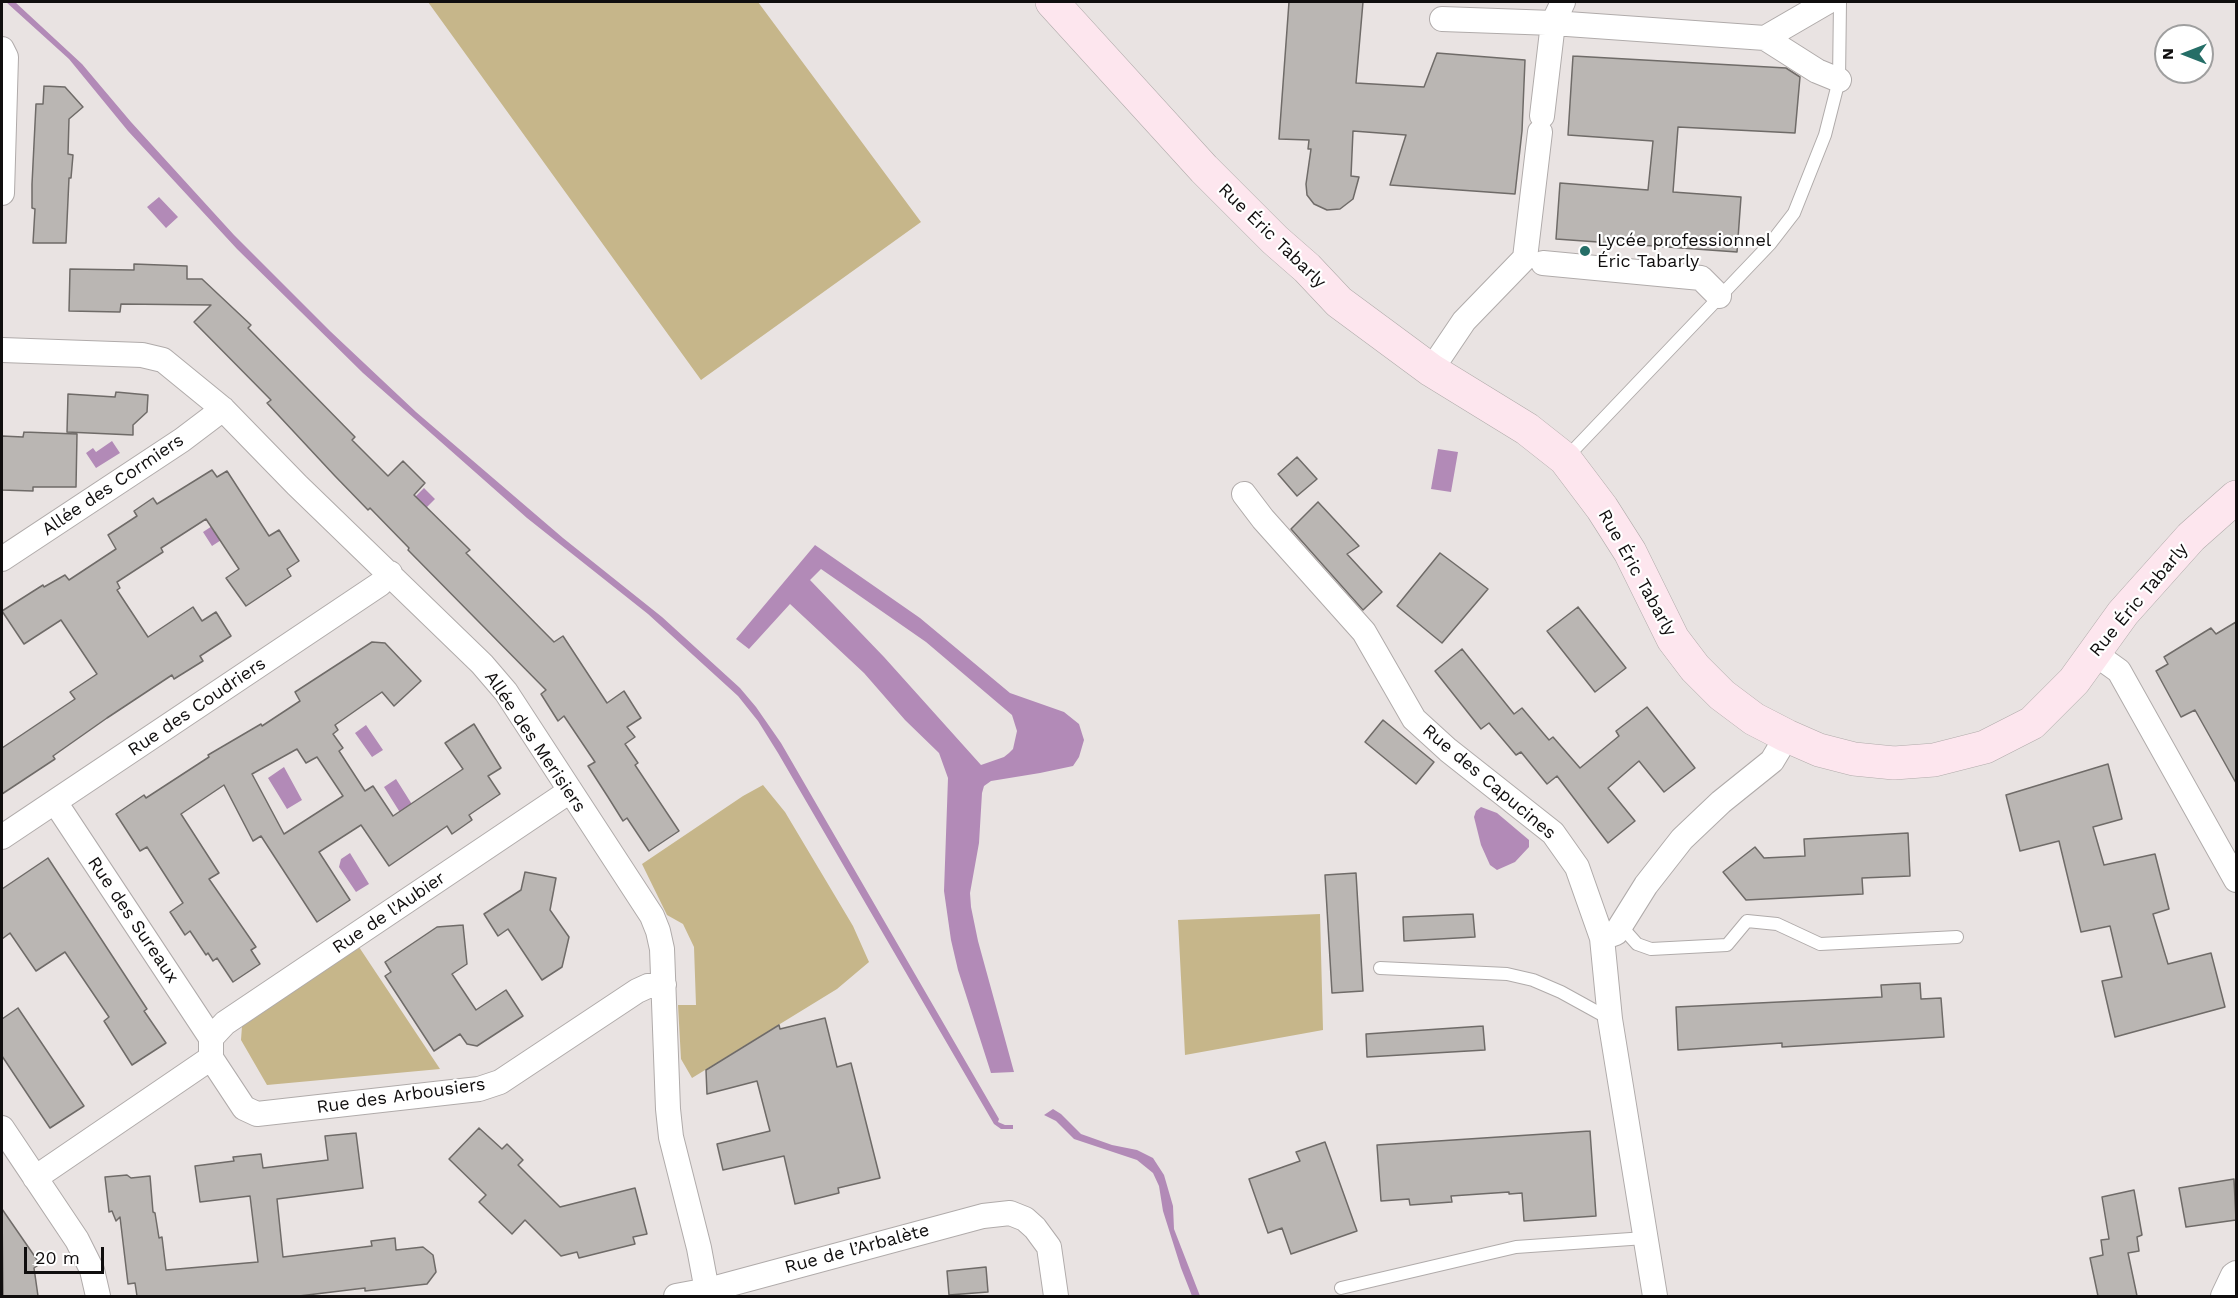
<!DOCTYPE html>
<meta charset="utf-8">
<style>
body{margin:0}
#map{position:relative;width:2238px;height:1298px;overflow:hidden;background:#e9e3e2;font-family:"Work Sans",sans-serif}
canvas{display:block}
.frame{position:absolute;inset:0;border:3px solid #100e0e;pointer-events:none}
.north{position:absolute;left:2154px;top:24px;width:60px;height:60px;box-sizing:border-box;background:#fff;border:2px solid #9f9f9f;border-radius:50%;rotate:270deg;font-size:16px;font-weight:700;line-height:24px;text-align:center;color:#100e0e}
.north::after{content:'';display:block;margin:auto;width:21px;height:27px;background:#256e67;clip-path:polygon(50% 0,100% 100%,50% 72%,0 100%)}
.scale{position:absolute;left:24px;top:1247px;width:80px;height:27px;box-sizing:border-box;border:3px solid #100e0e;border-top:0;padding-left:8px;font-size:18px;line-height:21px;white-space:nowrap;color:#100e0e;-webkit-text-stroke:4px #fff;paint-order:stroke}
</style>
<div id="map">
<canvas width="2238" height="1298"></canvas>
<div class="frame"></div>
<div class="north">N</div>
<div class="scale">20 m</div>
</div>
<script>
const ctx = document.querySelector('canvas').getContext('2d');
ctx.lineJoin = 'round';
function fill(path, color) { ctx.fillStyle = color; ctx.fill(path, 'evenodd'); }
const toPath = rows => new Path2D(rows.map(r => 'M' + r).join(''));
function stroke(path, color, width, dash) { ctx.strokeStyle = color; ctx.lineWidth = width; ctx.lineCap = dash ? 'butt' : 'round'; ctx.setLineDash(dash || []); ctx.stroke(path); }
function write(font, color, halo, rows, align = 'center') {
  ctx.font = font + ' "Work Sans",sans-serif'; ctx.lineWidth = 4.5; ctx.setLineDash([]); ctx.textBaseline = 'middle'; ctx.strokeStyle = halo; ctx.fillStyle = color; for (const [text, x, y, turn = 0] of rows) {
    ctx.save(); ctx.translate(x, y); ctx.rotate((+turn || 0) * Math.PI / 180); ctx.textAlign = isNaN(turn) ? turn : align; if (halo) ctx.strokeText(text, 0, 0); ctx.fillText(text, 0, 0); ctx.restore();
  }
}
fill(toPath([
 [428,2,758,2,921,222,701,380],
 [763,785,785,812,853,926,869,962,837,989,692,1078,681,1059,678,1005,696,1005,694,947,683,924,667,915,642,864,743,796],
 [1320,914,1323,1030,1185,1055,1178,920],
 [357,944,440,1069,267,1085,241,1040,242,1026]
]), '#c6b68a');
fill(toPath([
 [6,2,15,2,82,64,131,122,234,235,330,331,416,412,563,538,662,617,740,688,756,707,781,743,999,1119,998,1122,1005,1125,1013,1125,1013,1129,1001,1129,994,1124,778,753,758,721,738,696,648,614,527,518,363,373,237,249,128,131,69,59],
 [159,197,178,217,166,228,147,207],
 [112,441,120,453,96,468,86,453,93,448,96,452],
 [1438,449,1458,452,1451,492,1431,489],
 [424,488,435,499,414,520,403,509],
 [232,513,241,527,212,546,203,532],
 [815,545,920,618,1010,693,1064,712,1079,724,1084,740,1079,757,1073,766,1040,773,991,781,984,786,982,793,979,843,970,893,971,907,978,941,1014,1072,991,1073,958,970,951,940,944,891,948,778,939,753,905,720,864,673,790,604,749,649,736,639],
 [821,569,926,642,1012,715,1017,731,1013,749,1009,753,1004,757,981,765,884,657,810,580],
 [366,725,383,750,372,757,355,733],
 [284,767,302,800,287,809,268,778],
 [396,779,413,806,401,814,384,787],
 [1481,807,1497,813,1529,840,1529,847,1515,862,1497,870,1490,865,1481,845,1474,817,1476,811],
 [350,853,369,884,356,892,339,867,341,859],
 [1053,1109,1061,1114,1081,1134,1112,1145,1137,1150,1153,1158,1164,1175,1173,1206,1174,1229,1200,1296,1192,1296,1181,1268,1163,1211,1159,1186,1153,1173,1137,1160,1074,1139,1056,1121,1044,1115]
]), '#b28ab7');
const building = toPath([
 [1289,2,1363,2,1356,83,1424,87,1437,53,1525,60,1522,131,1515,194,1390,185,1406,135,1353,131,1351,176,1359,177,1353,199,1340,209,1327,210,1314,204,1307,195,1306,184,1311,149,1308,149,1309,140,1279,139,1289,2],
 [1573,56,1786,68,1800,77,1795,133,1678,127,1673,192,1741,197,1737,252,1556,239,1560,183,1648,190,1653,141,1568,135,1573,56],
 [44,86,65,87,83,107,69,119,68,154,73,155,71,178,69,178,66,243,33,243,35,209,32,208,32,184,36,104,43,104,44,86],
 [134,264,187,266,187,279,202,279,251,325,248,328,355,437,352,440,388,476,403,461,425,483,414,495,470,550,466,553,554,642,563,636,607,703,624,691,641,718,627,727,635,737,625,744,638,763,635,765,679,831,649,851,627,818,623,821,608,797,588,766,595,762,564,716,558,721,541,694,546,690,408,550,409,548,370,508,368,510,335,476,267,403,271,400,194,322,211,305,121,304,120,312,69,311,70,269,134,270,134,264],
 [116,392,148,395,147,412,133,425,133,435,67,432,68,394,115,397,116,392],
 [24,432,77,434,76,487,33,487,33,491,2,490,2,436,23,437,24,432],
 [1297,457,1317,479,1297,496,1278,474,1297,457],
 [212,470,217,477,227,471,269,536,279,530,299,561,287,569,291,576,246,606,226,578,239,569,206,519,161,548,163,552,117,582,120,588,117,590,148,637,193,607,202,621,216,612,231,636,200,656,203,661,174,679,172,675,107,718,53,756,55,759,2,794,2,748,75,699,70,692,97,674,61,620,24,644,2,611,43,585,44,587,65,575,69,580,116,549,108,535,137,516,134,511,153,498,157,504,212,470],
 [1318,502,1359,546,1347,554,1382,592,1363,610,1291,529,1318,502],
 [1440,553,1488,589,1442,643,1397,606,1440,553],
 [1578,607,1626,668,1595,692,1547,631,1578,607],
 [2236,622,2236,783,2195,710,2181,717,2156,671,2168,664,2164,657,2211,628,2216,634,2236,622],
 [372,642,385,643,421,681,394,706,382,692,335,725,338,730,333,734,343,748,339,751,365,791,373,786,393,816,463,769,445,743,474,724,501,768,488,776,500,794,469,815,472,820,452,834,447,826,389,866,361,825,319,852,350,900,317,922,261,836,253,841,224,785,181,814,219,873,209,879,256,947,251,950,260,964,233,982,217,958,213,961,208,953,206,955,190,931,185,935,170,912,183,903,147,847,140,851,116,814,144,795,146,798,209,757,208,755,261,724,262,726,300,701,295,692,372,642],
 [297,749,306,763,317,757,343,796,284,834,252,774,297,749],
 [1462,649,1514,714,1522,708,1549,740,1553,737,1580,768,1619,736,1616,731,1647,707,1695,768,1664,792,1639,761,1608,788,1635,821,1608,843,1557,776,1547,784,1521,752,1516,755,1489,723,1481,729,1435,671,1462,649],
 [1383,720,1434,762,1416,784,1365,742,1383,720],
 [2108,764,2122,819,2093,827,2104,865,2155,854,2169,909,2153,914,2168,964,2211,953,2225,1007,2115,1037,2102,981,2122,977,2110,926,2081,932,2059,841,2020,851,2006,795,2108,764],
 [1908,833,1910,876,1862,878,1863,894,1746,900,1723,872,1755,847,1764,858,1805,856,1804,839,1908,833],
 [48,858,147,1009,144,1011,166,1043,132,1065,104,1021,109,1017,65,952,36,971,10,933,2,939,2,889,48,858],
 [525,872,556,878,550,910,569,937,562,967,542,980,508,929,498,936,484,914,521,890,525,872],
 [1356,873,1363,991,1332,993,1325,875,1356,873],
 [1473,914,1475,937,1404,941,1403,917,1473,914],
 [463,925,467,964,452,974,476,1010,506,990,523,1016,477,1046,467,1044,460,1034,434,1051,385,976,391,972,385,962,437,927,463,925],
 [1920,983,1921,999,1941,998,1944,1037,1782,1047,1782,1043,1678,1050,1676,1007,1882,997,1881,985,1920,983],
 [18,1008,84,1106,50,1128,2,1056,2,1019,18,1008],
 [825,1018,837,1067,851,1063,880,1178,838,1188,839,1193,795,1204,784,1156,723,1170,717,1144,770,1131,757,1081,707,1094,706,1070,779,1025,780,1029,825,1018],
 [1483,1026,1485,1050,1367,1057,1366,1034,1483,1026],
 [479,1128,502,1149,507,1144,523,1160,518,1165,560,1207,635,1188,647,1234,633,1237,635,1244,579,1258,577,1252,561,1256,525,1220,512,1234,479,1202,486,1195,449,1159,479,1128],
 [1590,1131,1596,1216,1524,1221,1522,1193,1509,1194,1509,1192,1451,1196,1452,1202,1410,1205,1409,1199,1381,1201,1377,1145,1590,1131],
 [356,1133,363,1188,277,1199,283,1257,372,1246,371,1241,395,1238,396,1250,423,1247,433,1255,436,1272,427,1284,365,1291,365,1288,299,1296,137,1296,135,1283,128,1284,120,1217,116,1221,112,1211,109,1212,105,1177,127,1175,131,1178,150,1176,153,1212,155,1213,159,1238,162,1237,166,1270,258,1262,250,1196,200,1202,195,1166,234,1161,233,1157,261,1154,263,1168,328,1160,325,1136,356,1133],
 [1325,1142,1357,1231,1291,1254,1282,1228,1268,1233,1249,1179,1300,1161,1296,1152,1325,1142],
 [2234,1179,2236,1220,2186,1227,2179,1188,2234,1179],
 [2134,1190,2142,1235,2137,1237,2139,1251,2128,1253,2137,1296,2098,1296,2090,1258,2103,1255,2101,1240,2109,1239,2102,1197,2134,1190],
 [2,1209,40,1264,34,1268,38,1296,3,1296,2,1209],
 [986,1267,988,1292,949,1295,947,1271,986,1267]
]);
fill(building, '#bab6b3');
stroke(building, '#6f6b68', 1.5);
const lane = toPath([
 [1566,458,1770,244,1794,213,1825,135,1839,80,1840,2],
 [1621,926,1637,944,1651,949,1727,945,1747,921,1777,924,1820,944,1957,937],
 [1380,968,1507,974,1533,980,1561,992,1610,1019],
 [1341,1288,1516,1247,1645,1238]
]);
const street = toPath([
 [1442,19,1553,23,1765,38,1817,71,1839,80],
 [1765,38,1827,2],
 [2,49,6,57,2,193],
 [1542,116,1553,23,1563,2],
 [1543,263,1701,278,1719,296],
 [2,350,142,355,163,360,223,409,297,485,482,664,506,692,652,916,658,931,662,949,668,1109,671,1137,699,1248,708,1296],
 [1431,370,1464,321,1525,258,1540,132],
 [1244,494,1263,519,1364,632,1414,719,1448,750,1553,833,1577,867,1602,938,1610,1019,1655,1296],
 [2,559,182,440,223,409],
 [2094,653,2119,671,2236,880],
 [55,802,211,1038],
 [2,837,380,584,390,573],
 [1602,938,1616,933,1646,885,1682,839,1721,802,1772,761,1787,736],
 [211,1038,211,1058,244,1108,257,1114,479,1089,500,1082,637,991,648,986,664,985],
 [211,1038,225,1023,570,791],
 [2,1128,77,1240,92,1270,98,1296],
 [35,1178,211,1058],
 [676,1296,708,1290,983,1216,1010,1213,1025,1219,1035,1228,1049,1247,1056,1296],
 [2223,1296,2233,1275,2236,1273]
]);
const secondary = toPath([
 [1052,2,1204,169,1275,240,1307,268,1339,302,1431,370,1527,429,1565,459,1602,508,1630,552,1673,639,1695,668,1722,695,1754,719,1787,736,1819,750,1854,759,1894,763,1934,760,1985,747,2032,723,2074,681,2123,613,2191,537,2236,497]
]);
stroke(lane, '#b0abaa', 14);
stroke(street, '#b0abaa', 26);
stroke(secondary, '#b0abaa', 34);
stroke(lane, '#fff', 12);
stroke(street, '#fff', 24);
stroke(secondary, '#fde6ee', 33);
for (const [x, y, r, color] of [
 [1585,251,6,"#256e67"]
]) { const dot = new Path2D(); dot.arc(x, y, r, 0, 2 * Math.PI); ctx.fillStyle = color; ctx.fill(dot); stroke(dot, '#fff', 2); }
write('18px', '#100e0e', '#fff', [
 ["Rue Éric Tabarly",1272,236,44],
 ["Allée des Cormiers",113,485,-34],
 ["Rue Éric Tabarly",1637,573,61],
 ["Rue Éric Tabarly",2139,600,-50],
 ["Rue des Coudriers",197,707,-34],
 ["Allée des Merisiers",535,742,56],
 ["Rue des Capucines",1489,782,40],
 ["Rue de l'Aubier",389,913,-34],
 ["Rue des Sureaux",133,920,56],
 ["Rue des Arbousiers",401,1096,-8],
 ["Rue de l’Arbalète",857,1249,-15]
]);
write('18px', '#100e0e', '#fff', [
 ["Lycée professionnel",1597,241],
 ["Éric Tabarly",1597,262]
], 'left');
</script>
